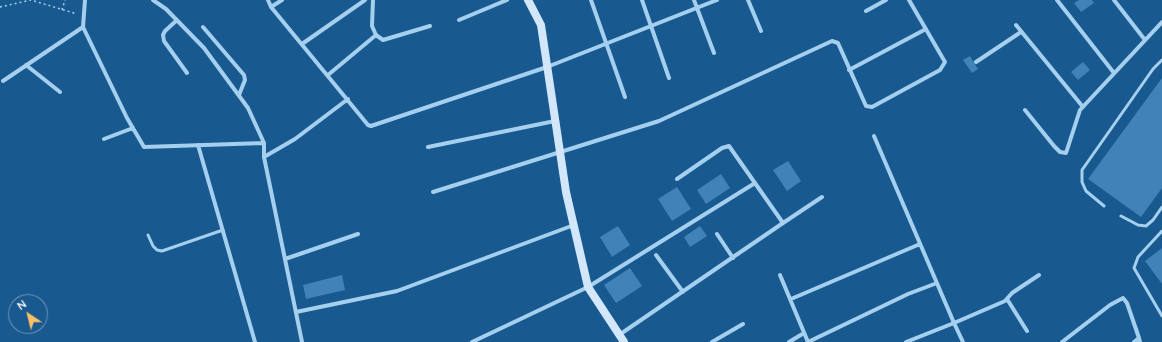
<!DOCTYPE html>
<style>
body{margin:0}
#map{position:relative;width:1162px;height:342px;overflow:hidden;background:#18598f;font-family:Quicksand,sans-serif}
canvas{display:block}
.north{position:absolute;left:8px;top:294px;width:40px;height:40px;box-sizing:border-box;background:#18598f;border:1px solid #749bbc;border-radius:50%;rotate:325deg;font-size:11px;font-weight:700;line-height:16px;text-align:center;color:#fff}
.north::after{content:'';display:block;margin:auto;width:14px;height:18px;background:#ffc063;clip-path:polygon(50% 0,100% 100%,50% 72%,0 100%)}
</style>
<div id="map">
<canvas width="1162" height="342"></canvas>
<div class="north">N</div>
</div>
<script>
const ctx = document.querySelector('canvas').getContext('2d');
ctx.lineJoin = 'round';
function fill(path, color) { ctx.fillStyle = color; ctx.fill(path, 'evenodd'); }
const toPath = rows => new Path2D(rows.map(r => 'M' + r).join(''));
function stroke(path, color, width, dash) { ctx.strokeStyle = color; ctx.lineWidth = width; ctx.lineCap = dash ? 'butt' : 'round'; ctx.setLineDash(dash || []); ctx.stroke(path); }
fill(toPath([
 [1079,0,1092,0,1094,3,1081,12,1074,3],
 [970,56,978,69,972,73,963,60],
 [1083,62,1090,70,1078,80,1071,72],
 [1162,78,1162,188,1141,217,1088,179],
 [788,161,801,181,787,191,773,170],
 [721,174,730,188,706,204,697,190],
 [677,187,691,209,672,221,658,199],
 [618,226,630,245,612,257,600,237],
 [700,226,707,236,690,247,684,237],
 [1162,248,1162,284,1145,261],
 [630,268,642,286,616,303,604,285],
 [342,275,345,290,306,299,303,285]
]), '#4183b7');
stroke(toPath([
 [0,7,31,0,77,14],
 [62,10,65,0]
]), '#a5cfef', 1.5, [2, 3]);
stroke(toPath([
 [1104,206,1086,191,1082,182,1082,170,1153,69,1162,60],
 [1121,216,1138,225,1146,226,1153,220,1162,207],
 [1162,231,1138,257,1134,268,1162,316],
 [148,235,153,246,157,250,162,251,223,230]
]), '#a5cfef', 3);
stroke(toPath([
 [85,0,83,27,127,118,144,147,264,143,264,157,302,342],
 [153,0,166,9,204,48,248,108,264,143],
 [268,0,271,7,368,125,371,126,547,67,717,0],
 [373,0,372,26,376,35,383,40,430,26],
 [591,0,625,97],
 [642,0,669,78],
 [694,0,714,53],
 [748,0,761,31],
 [1057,0,1114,73],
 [1114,0,1145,40],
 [271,7,282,0],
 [866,11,886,0],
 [177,20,165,31,163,35,164,41,187,73],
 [459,20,507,0],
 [1016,25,1083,107],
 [203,27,244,75,245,80,239,95],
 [302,44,365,0],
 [976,62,1021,32],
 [26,65,60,92],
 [849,70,926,29],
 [328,75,376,35],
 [3,81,83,27],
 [1025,110,1054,146,1060,152,1066,153,1080,110,1162,22],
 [874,136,954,323,906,342],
 [104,139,133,128],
 [198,145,255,342],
 [428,147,555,121],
 [264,157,295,139,348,99],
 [677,179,722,148,729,146,783,223,822,197],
 [433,192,659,121,832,41,838,43,866,106,872,107,940,70,945,62,909,0],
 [717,234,733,258],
 [656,255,683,292],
 [285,259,358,234],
 [780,275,808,342,908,294,937,283],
 [791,299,920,244],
 [1007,299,1027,331],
 [296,312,397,291,574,225],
 [619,335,783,223],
 [472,342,588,287,755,183],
 [712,342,743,324],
 [789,342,804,333],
 [963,342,954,323,1005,301,1012,293,1039,275],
 [1062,342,1110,305,1123,298,1127,303,1139,338],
 [1134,342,1139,338,1140,342]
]), '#a5cfef', 4);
stroke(toPath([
 [528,0,541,25,566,192,588,287,624,342]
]), '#d2e8fa', 8);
</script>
